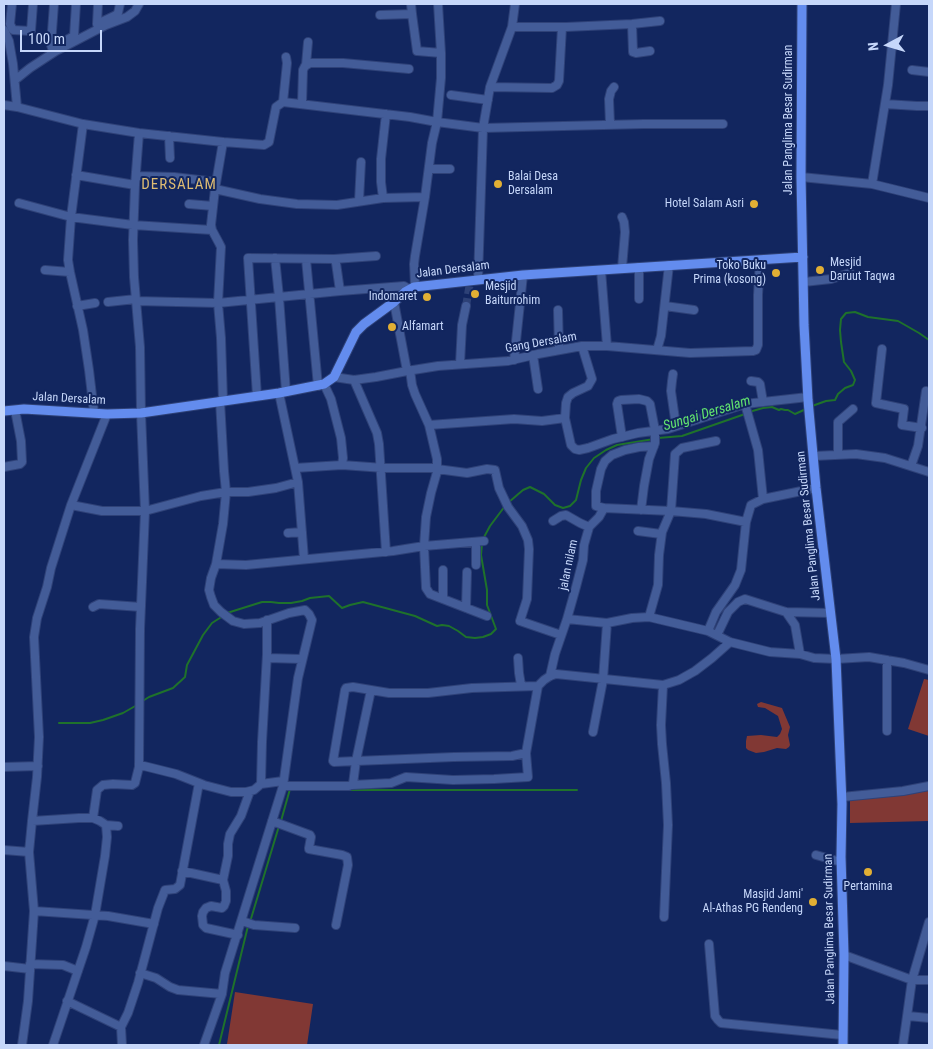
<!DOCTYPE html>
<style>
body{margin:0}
#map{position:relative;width:933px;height:1049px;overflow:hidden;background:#12265f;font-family:"Roboto Condensed",sans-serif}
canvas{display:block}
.frame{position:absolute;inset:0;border:5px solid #c6d7fa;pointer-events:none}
.north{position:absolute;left:863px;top:20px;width:50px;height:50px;-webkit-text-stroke:4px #12265f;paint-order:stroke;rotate:264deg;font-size:14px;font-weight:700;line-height:20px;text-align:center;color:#c6d7fa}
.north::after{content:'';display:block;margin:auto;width:18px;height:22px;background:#c6d7fa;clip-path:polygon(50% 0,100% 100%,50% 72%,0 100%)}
.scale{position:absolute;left:20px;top:30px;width:82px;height:22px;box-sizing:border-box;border:2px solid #c6d7fa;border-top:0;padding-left:6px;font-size:15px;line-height:18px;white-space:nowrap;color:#c6d7fa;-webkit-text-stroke:4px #12265f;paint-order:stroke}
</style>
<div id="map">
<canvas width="933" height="1049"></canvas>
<div class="frame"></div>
<div class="north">N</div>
<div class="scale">100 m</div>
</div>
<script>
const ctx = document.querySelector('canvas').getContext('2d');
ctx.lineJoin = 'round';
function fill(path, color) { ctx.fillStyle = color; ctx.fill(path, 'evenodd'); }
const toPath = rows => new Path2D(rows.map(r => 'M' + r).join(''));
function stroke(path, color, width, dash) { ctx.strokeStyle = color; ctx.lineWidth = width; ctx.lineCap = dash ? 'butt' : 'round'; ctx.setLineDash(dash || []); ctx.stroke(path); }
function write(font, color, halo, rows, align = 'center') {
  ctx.font = font + ' "Roboto Condensed",sans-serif'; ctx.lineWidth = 4; ctx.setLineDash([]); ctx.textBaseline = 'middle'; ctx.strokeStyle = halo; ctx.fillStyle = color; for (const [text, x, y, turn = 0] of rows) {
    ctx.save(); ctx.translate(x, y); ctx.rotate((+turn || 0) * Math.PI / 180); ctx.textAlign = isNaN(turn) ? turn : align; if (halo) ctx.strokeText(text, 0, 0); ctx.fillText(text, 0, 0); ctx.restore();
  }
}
fill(toPath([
 [924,679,929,680,929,736,908,729],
 [761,702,782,708,790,727,788,735,790,745,789,747,786,749,777,748,764,752,756,753,748,750,746,748,746,741,747,736,761,735,777,737,780,734,782,729,778,716,765,708,758,707,757,704],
 [929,786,929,821,850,823,850,796],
 [235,992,313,1004,307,1045,238,1045,227,1044]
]), '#813834');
stroke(toPath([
 [812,406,826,401,835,400,838,394,845,388,853,385,855,380,851,371,844,362,841,342,840,330,841,319,846,313,855,312,868,317,898,321,919,333,929,340],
 [749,412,763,408,772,407,779,410,781,409,785,410,788,410,795,414,806,409],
 [658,438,682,436,745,414],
 [509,502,523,490,530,487,544,494,555,505,563,508,570,506,576,500,581,480,586,468,594,458,606,450,617,445,654,439],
 [483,539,490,526,505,506],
 [227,613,262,602,271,602,279,603,291,603,302,601,310,598,329,596,342,608,350,605,363,602,415,616,437,626,442,625,449,626,458,631,466,637,475,638,483,637,491,634,496,629,487,605,487,590,481,555,482,544],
 [141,702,149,697,173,688,185,677,187,665,203,635,212,623,223,616],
 [59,723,90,723,103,720,123,713,137,705],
 [314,790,577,790],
 [281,821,290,789,292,789],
 [250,922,279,826],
 [219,1045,248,926]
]), '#1f722b', 2);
stroke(toPath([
 [466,306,470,283]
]), '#2d4176', 8, [8, 4]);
const minor = toPath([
 [12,4,10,24,13,30,31,31,33,4],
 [54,4,51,45,52,48,74,36,76,4],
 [98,4,97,24,116,15,118,13,120,4],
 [411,4,412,14],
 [380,15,412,14,417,51,441,53],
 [632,24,633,52,636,53,650,51],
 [512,27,566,27,632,24,660,21],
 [4,30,9,41,13,64,17,107,4,105],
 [306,65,308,42],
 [912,70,929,72],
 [15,80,30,68,56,51,106,25,127,17,135,11,139,4],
 [490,87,552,88,557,85,559,81,562,27],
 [451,95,488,100],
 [283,102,287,63,286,57],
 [302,104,303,70,305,66,310,63,343,63,409,69],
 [885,104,917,106,929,106],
 [17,107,83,124,139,133,223,142,264,145,269,142,276,107,283,102,410,117,437,122,483,128,644,124,723,124],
 [83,124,71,217,68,260,70,272,83,330,89,370,94,412],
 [610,124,609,99,611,91,614,87],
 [139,133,135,185,133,240,134,277,140,347,141,413,145,511,140,629,139,767],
 [169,136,170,158],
 [223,142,215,189,211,225,212,230,219,243,221,247,218,303,221,338,223,401],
 [429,169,450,169],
 [76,175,135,185],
 [136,176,174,177,216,182],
 [801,177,872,184,929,198],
 [872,184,888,85,896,4],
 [215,189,260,199,297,204,337,205,383,198,425,197],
 [383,198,381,182,381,159,386,114],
 [359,201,361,162],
 [19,203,71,217,133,225,212,230],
 [189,204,213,206],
 [622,217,624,222,625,232,622,268],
 [275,258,279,297,286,392],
 [306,259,318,386],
 [334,259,376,256],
 [639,267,639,299],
 [45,270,70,272],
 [601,270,607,346],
 [478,279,483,128,490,87,512,27,515,4],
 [804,282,831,279,850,273],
 [415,286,414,264,415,256,425,197,432,143,437,122,441,78,441,53,438,4],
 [136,301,218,303,340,291,404,286,409,289],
 [108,302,136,299],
 [394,302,407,371],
 [77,306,95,303],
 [665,306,694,310],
 [558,310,559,350],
 [582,346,592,379,588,386,573,393,568,397,566,403,565,418,571,445,575,449,579,450,588,448,613,439,638,433,668,429,745,404,808,397],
 [882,349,876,403,904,409,902,425,922,428],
 [657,350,661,336,669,265],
 [533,355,538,389],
 [514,360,523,275],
 [460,364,462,325,466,306],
 [673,374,672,381,671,391,676,426],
 [334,377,354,380,376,377,407,371,438,366,508,361,538,354,582,346,607,346,690,353,753,351,756,350,758,345,758,295,760,260],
 [354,380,377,433,379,444,386,552],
 [751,381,758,382,760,384,763,402],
 [257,396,248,258,334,259,336,263,340,291],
 [220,401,224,471,226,492,223,524,216,564,211,578,209,590,211,597,214,605,221,612,233,621,244,624,260,623,289,613,305,610,309,614,312,620,298,678,283,786],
 [745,404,758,450,763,499],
 [429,425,514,419,542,421,565,418],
 [622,437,617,404,618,401,621,400,639,399,647,401,650,404,655,430,655,443,649,459,644,486,641,510],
 [838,454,838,422,853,409],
 [814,456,856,454,885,458,929,472],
 [342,465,384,468,437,468],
 [911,466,918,446,926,391],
 [4,467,20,464,22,462,21,441,15,410],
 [295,468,342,465,343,458,341,438,331,399,324,384],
 [437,469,467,473,487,469,495,470,499,488,508,507,522,526,528,540,529,549,527,599,520,621,561,635],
 [298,482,304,559],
 [71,505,102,511,145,511,201,496,226,492,248,492,276,488,298,482,279,393],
 [604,508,671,511,706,514,746,522],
 [553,521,561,516,566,515,580,523,589,527],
 [638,531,661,534],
 [288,533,302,532],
 [484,541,424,546,426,588,430,594,487,616],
 [476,542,476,565],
 [216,564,246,565,393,551,424,546,426,517,431,493,437,472,437,459,429,425,415,394,412,385,410,370],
 [443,570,443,599],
 [93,607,99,604,141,607],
 [466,608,467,572],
 [786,612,795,625,800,654],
 [649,617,658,585,659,555,662,532,671,511,675,454,682,448,716,441],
 [567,619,576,587,583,560,584,545,588,531,589,527,599,517,604,508,596,506,596,491,601,469,605,461,612,455,625,450,639,447,654,446],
 [717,635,728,612,738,602,745,599,786,612,830,613],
 [730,642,708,631,716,612,735,585,741,570,746,522,751,505,763,499,816,488],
 [267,658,302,659],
 [518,658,519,673,521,685],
 [887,660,887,731],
 [550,676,555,654,567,619,607,623,632,618,649,617,708,631],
 [663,685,661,725,662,744,666,783,668,825,664,917],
 [593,732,603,680,607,623],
 [356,761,371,690,389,693,428,693,472,688,538,686],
 [356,761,334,762,333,761,345,690,346,688,353,687,371,690],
 [4,767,38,766],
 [261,784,262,742,267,654,267,620],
 [352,785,391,783,406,777,453,780,494,779,528,777,526,753],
 [842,797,903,791,929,786],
 [93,818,97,790,103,785,113,784,132,785,135,783,139,767,144,766,176,774,204,785,231,792,246,792,254,790,261,784,283,781],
 [32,821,79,818,93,818,100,821,106,825,107,837,105,856,95,915,86,947,53,1045],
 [272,821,310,835,311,837,309,848,309,849,342,855,347,857,348,865,336,925],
 [106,825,118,826],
 [4,850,29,852],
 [816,855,841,862],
 [182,871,223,880,226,891,226,901,224,906,222,908,211,906,206,908,203,912,202,916,203,925,206,928,238,935],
 [223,880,228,856,228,844,230,834,241,816,250,791],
 [34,911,108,916,154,924],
 [242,921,254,925,295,928],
 [709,944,715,1016,718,1020,721,1023,842,1035],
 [844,955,912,980,929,980],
 [30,964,63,965,78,971],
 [4,966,30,969],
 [140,973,156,978,170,987,178,990,222,994],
 [67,1001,121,1027],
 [908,1016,929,1018],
 [22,1045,28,1001,34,911,29,852,32,821,37,777,39,737,34,637,37,618,47,587,51,568,71,505,107,414],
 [122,1045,121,1027,128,1013,138,983,158,908,165,890,175,889,180,885,199,783],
 [204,1045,222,994,225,973,283,786,349,786,353,784,356,761,454,757,512,756,526,753,538,686,544,680,550,676,556,674,663,685,679,680,695,671,712,658,730,642,770,652,800,654,814,658,836,659,869,657,904,663,929,670],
 [903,1045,912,980,929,922]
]);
const major = toPath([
 [802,4,801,177,804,325,808,400,816,488,836,659,842,804,841,857,844,955,843,1045],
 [4,411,24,409,107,414,141,413,279,393,324,384,334,377,356,332,364,324,394,302,405,292,414,287,523,275,803,257]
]);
stroke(minor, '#2f4278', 10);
stroke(major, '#2f4278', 11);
stroke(minor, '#435c98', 8);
stroke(major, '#638cee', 9);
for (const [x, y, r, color] of [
 [498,184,5,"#e1af34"],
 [754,204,5,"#e1af34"],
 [820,270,5,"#e1af34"],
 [776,273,5,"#e1af34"],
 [475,294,5,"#e1af34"],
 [427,297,5,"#e1af34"],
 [392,327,5,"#e1af34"],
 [868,872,5,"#e1af34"],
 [813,902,5,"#e1af34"]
]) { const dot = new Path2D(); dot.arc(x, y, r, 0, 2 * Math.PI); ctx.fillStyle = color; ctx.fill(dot); stroke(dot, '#12265f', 2); }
write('12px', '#c6d7fa', '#12265f', [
 ["Jalan Panglima Besar Sudirman",789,120,-90],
 ["Jalan Dersalam",453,270,-7],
 ["Gang Dersalam",541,343,-10],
 ["Jalan Dersalam",69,399,3],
 ["Jalan Panglima Besar Sudirman",809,526,-96],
 ["jalan nilam",569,565,-78],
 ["Jalan Panglima Besar Sudirman",830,929,-91]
]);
write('12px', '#c6d7fa', '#12265f', [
 ["Balai Desa",508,177],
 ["Dersalam",508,191],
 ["Hotel Salam Asri",744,204,"right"],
 ["Mesjid",830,263],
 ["Daruut Taqwa",830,277],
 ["Toko Buku",766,266,"right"],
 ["Prima (kosong)",766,280,"right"],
 ["Mesjid",485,287],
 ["Baiturrohim",485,301],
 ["Indomaret",417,297,"right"],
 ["Alfamart",402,327],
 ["Pertamina",868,887,"center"],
 ["Masjid Jami'",803,895,"right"],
 ["Al-Athas PG Rendeng",803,909,"right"]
], 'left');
write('italic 14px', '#62e46f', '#12265f', [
 ["Sungai Dersalam",707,414,-17]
]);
ctx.letterSpacing = '1px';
write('15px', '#debc73', '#12265f', [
 ["DERSALAM",179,185]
]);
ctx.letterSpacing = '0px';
</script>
